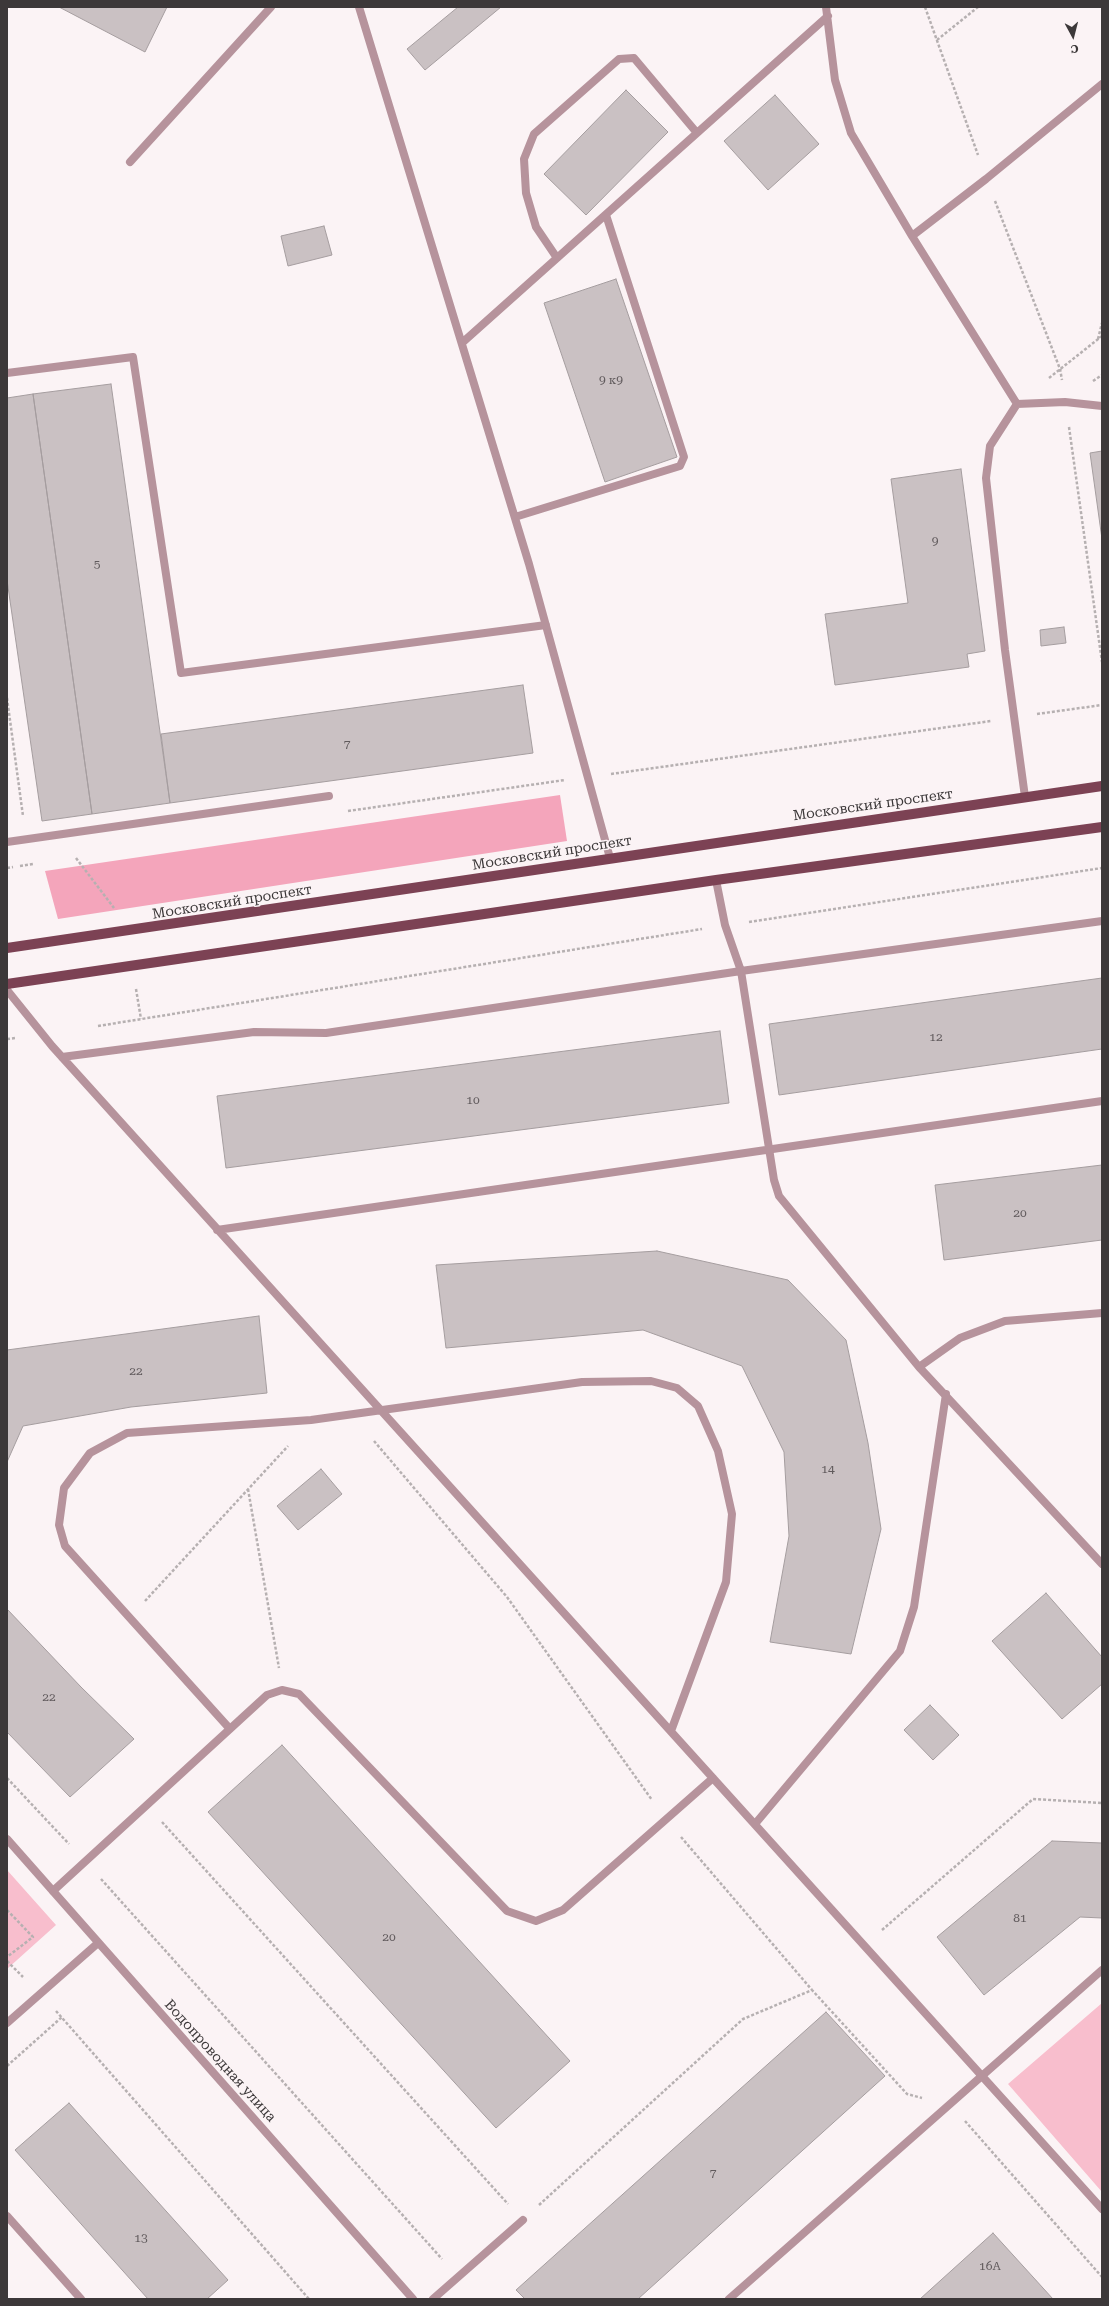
<!DOCTYPE html>
<meta charset="utf-8">
<style>
body{margin:0}
#map{position:relative;width:1109px;height:2306px;overflow:hidden;background:#fbf3f5;font-family:"Roboto Serif",serif}
canvas{display:block}
.frame{position:absolute;inset:0;border:8px solid #3c3839;pointer-events:none}
.north{position:absolute;left:1053px;top:16px;width:40px;height:40px;-webkit-text-stroke:3px #fbf3f5;paint-order:stroke;rotate:173deg;font-size:11px;font-weight:700;line-height:16px;text-align:center;color:#3c3839}
.north::after{content:'';display:block;margin:auto;width:14px;height:18px;background:#3c3839;clip-path:polygon(50% 0,100% 100%,50% 72%,0 100%)}
</style>
<div id="map">
<canvas width="1109" height="2306"></canvas>
<div class="frame"></div>
<div class="north">С</div>
</div>
<script>
const ctx = document.querySelector('canvas').getContext('2d');
ctx.lineJoin = 'round';
function fill(path, color) { ctx.fillStyle = color; ctx.fill(path, 'evenodd'); }
const toPath = rows => new Path2D(rows.map(r => 'M' + r).join(''));
function stroke(path, color, width, dash) { ctx.strokeStyle = color; ctx.lineWidth = width; ctx.lineCap = dash ? 'butt' : 'round'; ctx.setLineDash(dash || []); ctx.stroke(path); }
function write(font, color, halo, rows, align = 'center') {
  ctx.font = font + ' "Roboto Serif",serif'; ctx.lineWidth = 3; ctx.setLineDash([]); ctx.textBaseline = 'middle'; ctx.strokeStyle = halo; ctx.fillStyle = color; for (const [text, x, y, turn = 0] of rows) {
    ctx.save(); ctx.translate(x, y); ctx.rotate((+turn || 0) * Math.PI / 180); ctx.textAlign = isNaN(turn) ? turn : align; if (halo) ctx.strokeText(text, 0, 0); ctx.fillText(text, 0, 0); ctx.restore();
  }
}
fill(toPath([
 [7,1870,56,1925,7,1969],
 [1102,2003,1102,2192,1008,2084]
]), '#f8becd');
fill(toPath([
 [560,795,567,841,58,919,45,871]
]), '#f4a5bb');
const building = toPath([
 [59,7,167,7,145,52,59,7],
 [458,7,501,7,425,70,407,49,458,7],
 [626,90,668,132,586,215,544,174,626,90],
 [775,95,819,144,768,190,724,141,775,95],
 [324,226,332,255,288,266,281,236,324,226],
 [616,279,677,457,605,482,544,303,616,279],
 [111,384,170,803,92,814,33,394,111,384],
 [33,394,92,814,42,821,7,580,7,398,33,394],
 [1102,451,1102,539,1090,453,1102,451],
 [961,469,985,651,967,654,969,667,835,685,825,614,908,603,891,479,961,469],
 [1064,627,1066,643,1041,646,1040,630,1064,627],
 [523,685,533,753,170,803,161,734,523,685],
 [1102,978,1102,1049,779,1095,769,1024,1102,978],
 [720,1031,729,1103,226,1168,217,1096,720,1031],
 [1102,1165,1102,1240,944,1260,935,1185,1102,1165],
 [657,1251,788,1280,846,1340,868,1443,881,1529,851,1654,770,1642,789,1536,784,1452,742,1366,643,1330,446,1348,436,1265,657,1251],
 [259,1316,267,1393,131,1407,23,1426,7,1462,7,1350,259,1316],
 [321,1469,342,1494,298,1530,277,1506,321,1469],
 [1046,1593,1102,1657,1102,1684,1062,1719,992,1641,1046,1593],
 [7,1609,81,1687,134,1739,70,1797,7,1732,7,1609],
 [930,1705,959,1735,933,1760,904,1730,930,1705],
 [282,1745,570,2061,496,2128,208,1812,282,1745],
 [1052,1841,1102,1843,1102,1918,1080,1917,984,1995,937,1937,1052,1841],
 [826,2012,885,2076,638,2299,525,2299,516,2290,826,2012],
 [69,2103,228,2280,207,2299,148,2299,15,2150,69,2103],
 [993,2233,1053,2299,920,2299,993,2233]
]);
fill(building, '#cac1c3');
stroke(building, '#a59d9f', 1);
stroke(toPath([
 [925,7,978,155],
 [937,40,978,7],
 [995,201,1060,369,1062,380],
 [1098,339,1102,323],
 [1049,378,1102,336],
 [1093,381,1102,375],
 [1069,427,1102,662],
 [7,698,23,816],
 [1037,714,1102,705],
 [611,774,991,721],
 [348,811,565,780],
 [76,858,114,908],
 [20,866,33,864],
 [7,868,13,867],
 [749,922,1102,868],
 [136,989,141,1019],
 [98,1026,702,929],
 [7,1039,16,1038],
 [374,1441,507,1597,652,1800],
 [248,1489,279,1668],
 [145,1601,288,1446],
 [7,1778,69,1844],
 [162,1822,508,2204],
 [681,1837,812,1990],
 [101,1879,442,2259],
 [7,1910,33,1937,7,1957],
 [882,1930,1033,1799,1102,1803],
 [7,1961,23,1977],
 [56,2011,309,2299],
 [7,2066,62,2017],
 [965,2121,1102,2277],
 [539,2205,743,2019,812,1990,907,2094,922,2098]
]), '#b6b0b1', 2.5, [3, 2]);
stroke(toPath([
 [359,7,529,564,610,858],
 [826,7,835,80,851,133,912,236,1017,404,1065,402,1102,406],
 [130,162,271,7],
 [912,236,986,179,1102,84],
 [557,258,536,227,526,193,524,159,534,134,619,59,634,58,697,133],
 [463,342,828,16],
 [7,373,133,357,181,673,546,625],
 [1017,404,990,446,986,478,1005,650,1025,797],
 [515,517,680,466,684,457,606,215],
 [7,842,329,796],
 [716,880,725,925,741,971,774,1180,779,1196,919,1367,1102,1564],
 [7,990,52,1046,1102,2209],
 [62,1057,254,1032,326,1033,741,971,1102,921],
 [217,1230,1102,1101],
 [919,1367,960,1338,1005,1321,1102,1313],
 [230,1729,65,1546,59,1525,64,1488,90,1453,127,1433,311,1420,582,1382,651,1381,677,1388,698,1406,718,1451,732,1514,726,1582,671,1731],
 [755,1824,900,1651,914,1607,946,1394],
 [53,1891,267,1695,282,1690,299,1694,507,1911,536,1921,563,1910,713,1778],
 [7,2216,81,2299],
 [433,2299,523,2220],
 [729,2299,1102,1970]
]), '#b6939c', 8);
stroke(toPath([
 [7,1839,413,2299],
 [7,2023,98,1943]
]), '#b6939c', 8);
stroke(toPath([
 [7,948,1102,786],
 [7,984,716,880,1102,827]
]), '#7c4254', 10);
write('12px', '#605a5c', null, [
 ["9 к9",611,380],
 ["9",935,541],
 ["5",97,564],
 ["7",347,744],
 ["12",936,1037],
 ["10",473,1100],
 ["20",1020,1213],
 ["22",136,1371],
 ["14",828,1469],
 ["22",49,1697],
 ["81",1020,1918],
 ["20",389,1937],
 ["7",713,2173],
 ["13",141,2238],
 ["16А",990,2266]
]);
write('14px', '#3c3839', '#fbf3f5', [
 ["Московский проспект",873,805,-8],
 ["Московский проспект",552,853,-9],
 ["Московский проспект",232,902,-9],
 ["Водопроводная улица",220,2061,48]
]);
</script>
